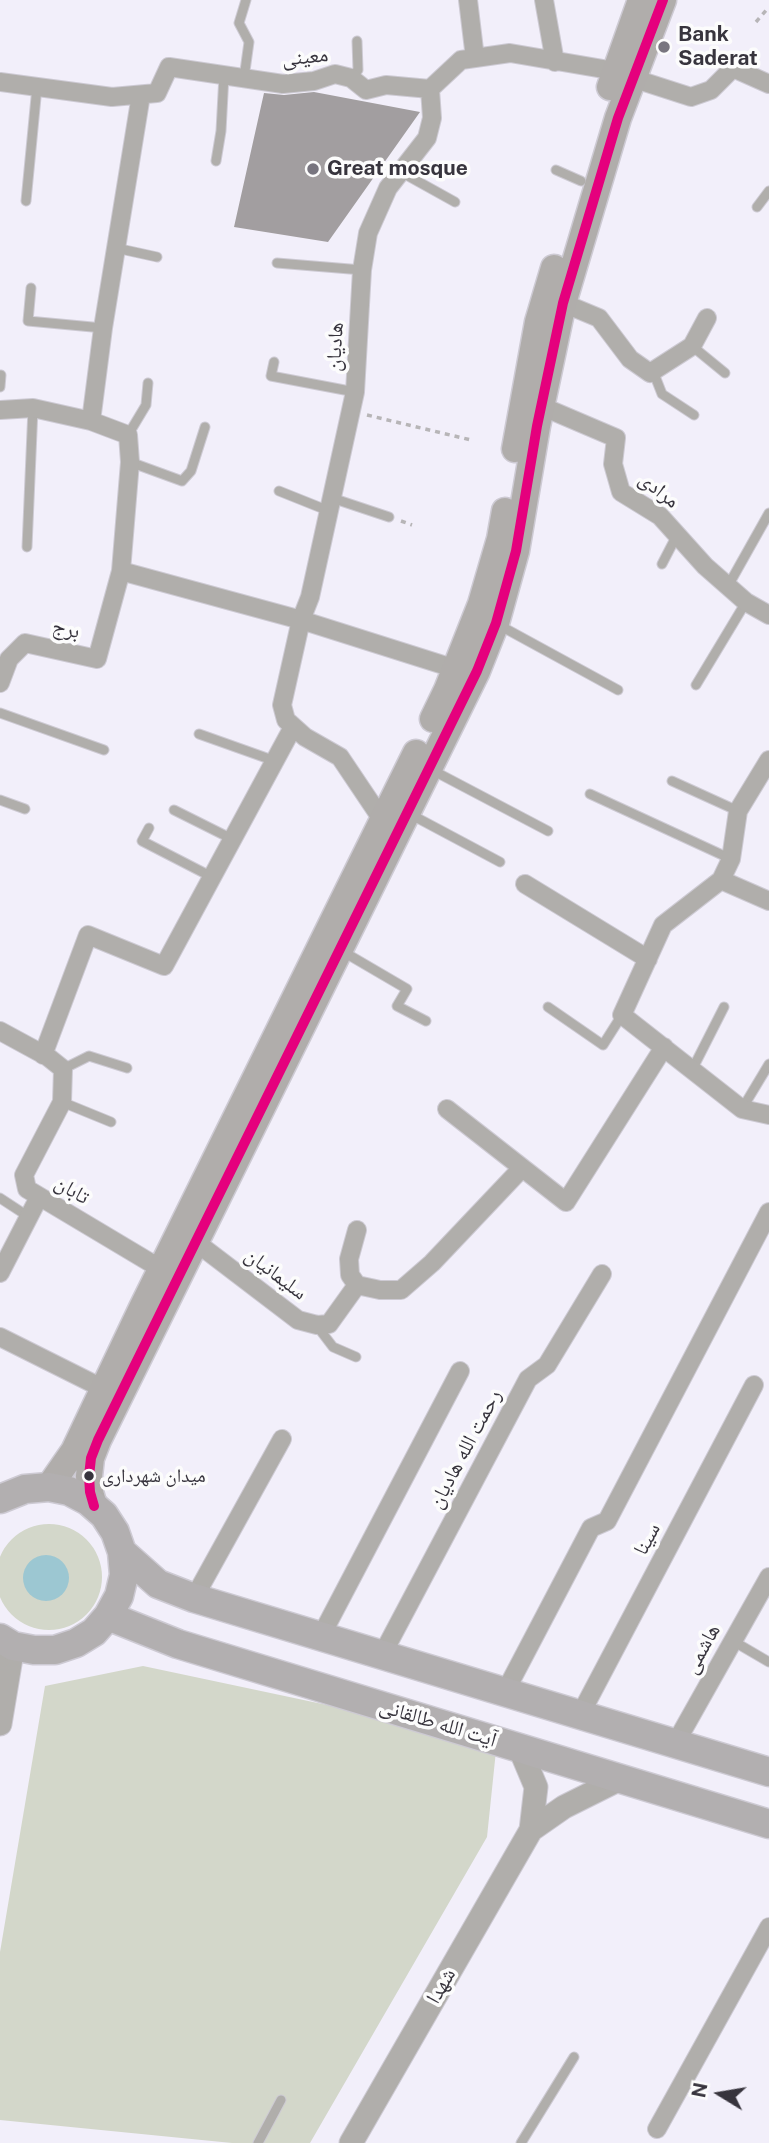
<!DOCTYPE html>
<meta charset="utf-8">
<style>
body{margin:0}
#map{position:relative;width:769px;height:2143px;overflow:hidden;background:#f2effa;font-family:"Public Sans",sans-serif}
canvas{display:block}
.north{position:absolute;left:685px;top:2059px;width:70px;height:70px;-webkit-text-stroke:5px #fcfcfc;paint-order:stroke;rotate:281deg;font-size:19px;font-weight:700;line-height:28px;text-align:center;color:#37343d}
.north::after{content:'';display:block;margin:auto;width:24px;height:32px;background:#37343d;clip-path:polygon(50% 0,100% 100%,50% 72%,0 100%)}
</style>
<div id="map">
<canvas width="769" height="2143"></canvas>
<div class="north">N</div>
</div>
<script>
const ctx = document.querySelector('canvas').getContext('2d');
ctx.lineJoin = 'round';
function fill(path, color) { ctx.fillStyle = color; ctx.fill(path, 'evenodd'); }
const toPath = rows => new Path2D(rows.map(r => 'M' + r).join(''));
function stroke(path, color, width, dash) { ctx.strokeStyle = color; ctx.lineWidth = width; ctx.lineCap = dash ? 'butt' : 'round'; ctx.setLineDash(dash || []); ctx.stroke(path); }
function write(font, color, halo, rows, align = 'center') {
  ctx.font = font + ' "Public Sans","Noto Naskh Arabic",sans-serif'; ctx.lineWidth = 7; ctx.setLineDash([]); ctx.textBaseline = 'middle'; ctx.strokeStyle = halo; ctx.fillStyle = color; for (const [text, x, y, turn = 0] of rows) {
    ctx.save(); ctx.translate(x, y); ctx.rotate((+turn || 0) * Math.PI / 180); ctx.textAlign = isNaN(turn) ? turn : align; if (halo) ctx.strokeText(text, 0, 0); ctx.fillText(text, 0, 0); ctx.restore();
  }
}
fill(toPath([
 '-4 1577a53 53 0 1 1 106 0a53 53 0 1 1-106 0Z',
 [143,1666,497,1741,487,1837,310,2143,232,2143,0,2120,0,1952,45,1686]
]), '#d3d7ca');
fill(toPath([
 '23 1578a23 23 0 1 1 46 0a23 23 0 1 1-46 0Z'
]), '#9cc7d2');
fill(toPath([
 [314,92,420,112,328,242,234,227,264,93,284,95]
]), '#a29ea0');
const service = toPath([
 [244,78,249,42,239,23,246,0],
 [351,78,358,70,357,41],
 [216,161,221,131,224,75],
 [556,170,581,181],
 [401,172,455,202],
 [26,201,37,87],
 [757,207,769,191],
 [116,248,157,257],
 [277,263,362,270],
 [31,288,28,321,103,328],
 [692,346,725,373],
 [274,362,271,376,355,392],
 [653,371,662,394,694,415],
 [0,387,1,375],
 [128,435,146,405,148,383],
 [130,462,182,481,191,471,205,427],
 [279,491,329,511],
 [332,498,389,517],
 [27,547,33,408],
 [662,564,677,535],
 [728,586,769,513],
 [497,624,618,690],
 [696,685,746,602],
 [0,713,104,750],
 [199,734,275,761],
 [432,770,548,831],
 [672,781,738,811],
 [590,794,731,859],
 [0,800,25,809],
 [174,810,232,839],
 [408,813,500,862],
 [149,828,142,841,212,877],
 [342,951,407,989,397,1006,426,1021],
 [548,1007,603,1045,622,1015],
 [63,1069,89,1056,127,1068],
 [692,1070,724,1007],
 [62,1102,111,1122],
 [742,1109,769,1064],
 [0,1198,29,1217],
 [317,1326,333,1347,356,1357],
 [733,1641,769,1662],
 [258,2143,281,2100],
 [521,2143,574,2057]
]);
const minor = toPath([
 [468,0,475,58],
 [544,0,555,62],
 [632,78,691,97,711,90,733,68,769,84],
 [0,82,112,97,157,93,169,67,283,84,314,81,335,74,351,78,366,90,386,85,430,89,461,60,510,53,615,71],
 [563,303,599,318,630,359,650,373,692,346,707,318],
 [541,406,616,438,613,464,621,492,660,516,705,566,746,602,769,615],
 [0,410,33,408,91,421,128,435,130,462,121,571,301,620,456,669],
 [91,421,103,328,141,95],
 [0,683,9,659,25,643,97,659,121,571],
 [769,760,738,811,731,859,721,880,663,925,622,1015,742,1109,769,1115],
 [383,821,340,757,305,737,286,720,282,705,301,620,310,597,355,392,362,270,368,233,388,188,427,138,432,118,430,89],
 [721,880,769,901],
 [525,884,648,959],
 [0,1031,48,1057,63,1069,62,1102,24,1175,27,1189,161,1269],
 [43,1055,88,935,164,966,293,727],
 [447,1109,566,1202,664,1047],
 [357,1230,349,1259,350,1275,357,1285,380,1290,401,1290,432,1263,522,1168],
 [197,1243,298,1320,317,1325,329,1324,357,1285],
 [0,1273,39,1197],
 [0,1337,104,1389],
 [194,1598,282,1439],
 [321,1636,460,1371],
 [382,1655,528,1379,547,1365,602,1274],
 [505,1692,591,1528,607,1521,769,1212],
 [580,1715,754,1385],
 [675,1744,769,1577],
 [657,2129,769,1927]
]);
const tertiary = toPath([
 [0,1724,13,1646],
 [520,1749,536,1787,531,1830,564,1807,620,1779],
 [351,2143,531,1830]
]);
const secondary = toPath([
 [610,87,641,0],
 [515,449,538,322,554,268],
 [433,719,447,690,481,604,500,539,505,511],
 [49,1487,74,1451,142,1308,416,753],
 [94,1506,90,1492,89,1476,91,1458,98,1440,477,671,496,623,516,551,537,426,563,303,618,118,663,0]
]);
const primary = toPath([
 [0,1499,25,1489,49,1487,69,1491,88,1501,104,1515,115,1532,122,1552,124,1575,119,1596,108,1616,94,1632,76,1643,55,1650,34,1650,13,1646,0,1638],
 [122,1552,158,1584,194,1598,769,1772],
 [108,1616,178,1644,769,1824]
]);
stroke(service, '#cdcad3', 11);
stroke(minor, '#cdcad3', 20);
stroke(tertiary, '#cdcad3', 25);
stroke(secondary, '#cdcad3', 29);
stroke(primary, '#cdcad3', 31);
stroke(toPath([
 [756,22,769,7],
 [367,415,471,440],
 [401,521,412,525]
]), '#b7b5b7', 3.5, [5, 5]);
stroke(service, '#b0aeab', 9);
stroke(minor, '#b0aeab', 18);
stroke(tertiary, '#b0aeab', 23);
stroke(secondary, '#b0adab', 26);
stroke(primary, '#b2afb0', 28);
stroke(toPath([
 [94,1506,90,1492,89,1476,91,1458,98,1440,477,671,496,623,516,551,537,426,563,303,618,118,663,0]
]), '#e5007d', 10);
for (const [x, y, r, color] of [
 [664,47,7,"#78757f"],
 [313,169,7,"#78757f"],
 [89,1476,6,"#37343d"]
]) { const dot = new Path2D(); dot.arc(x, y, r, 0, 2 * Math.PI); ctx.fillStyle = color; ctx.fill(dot); stroke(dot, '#fcfcfc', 2.5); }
write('19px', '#37343d', '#fcfcfc', [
 ["میدان شهرداری",102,1476]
], 'left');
write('bold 21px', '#37343d', '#fcfcfc', [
 ["Bank",678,35],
 ["Saderat",678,59],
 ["Great mosque",327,169]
], 'left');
write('21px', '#37343d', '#fcfcfc', [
 ["معینی",305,57,-6],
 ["هادیان",335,347,-87],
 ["مرادی",659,490,38],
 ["برج",66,629,12],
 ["تابان",72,1190,31],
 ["سلیمانیان",276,1274,37],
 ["رحمت الله هادیان",465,1449,-62],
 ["سینا",647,1539,-62],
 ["هاشمی",702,1649,-61],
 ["آیت الله طالقانی",438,1723,17],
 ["شهدا",441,1986,-60]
]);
</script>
